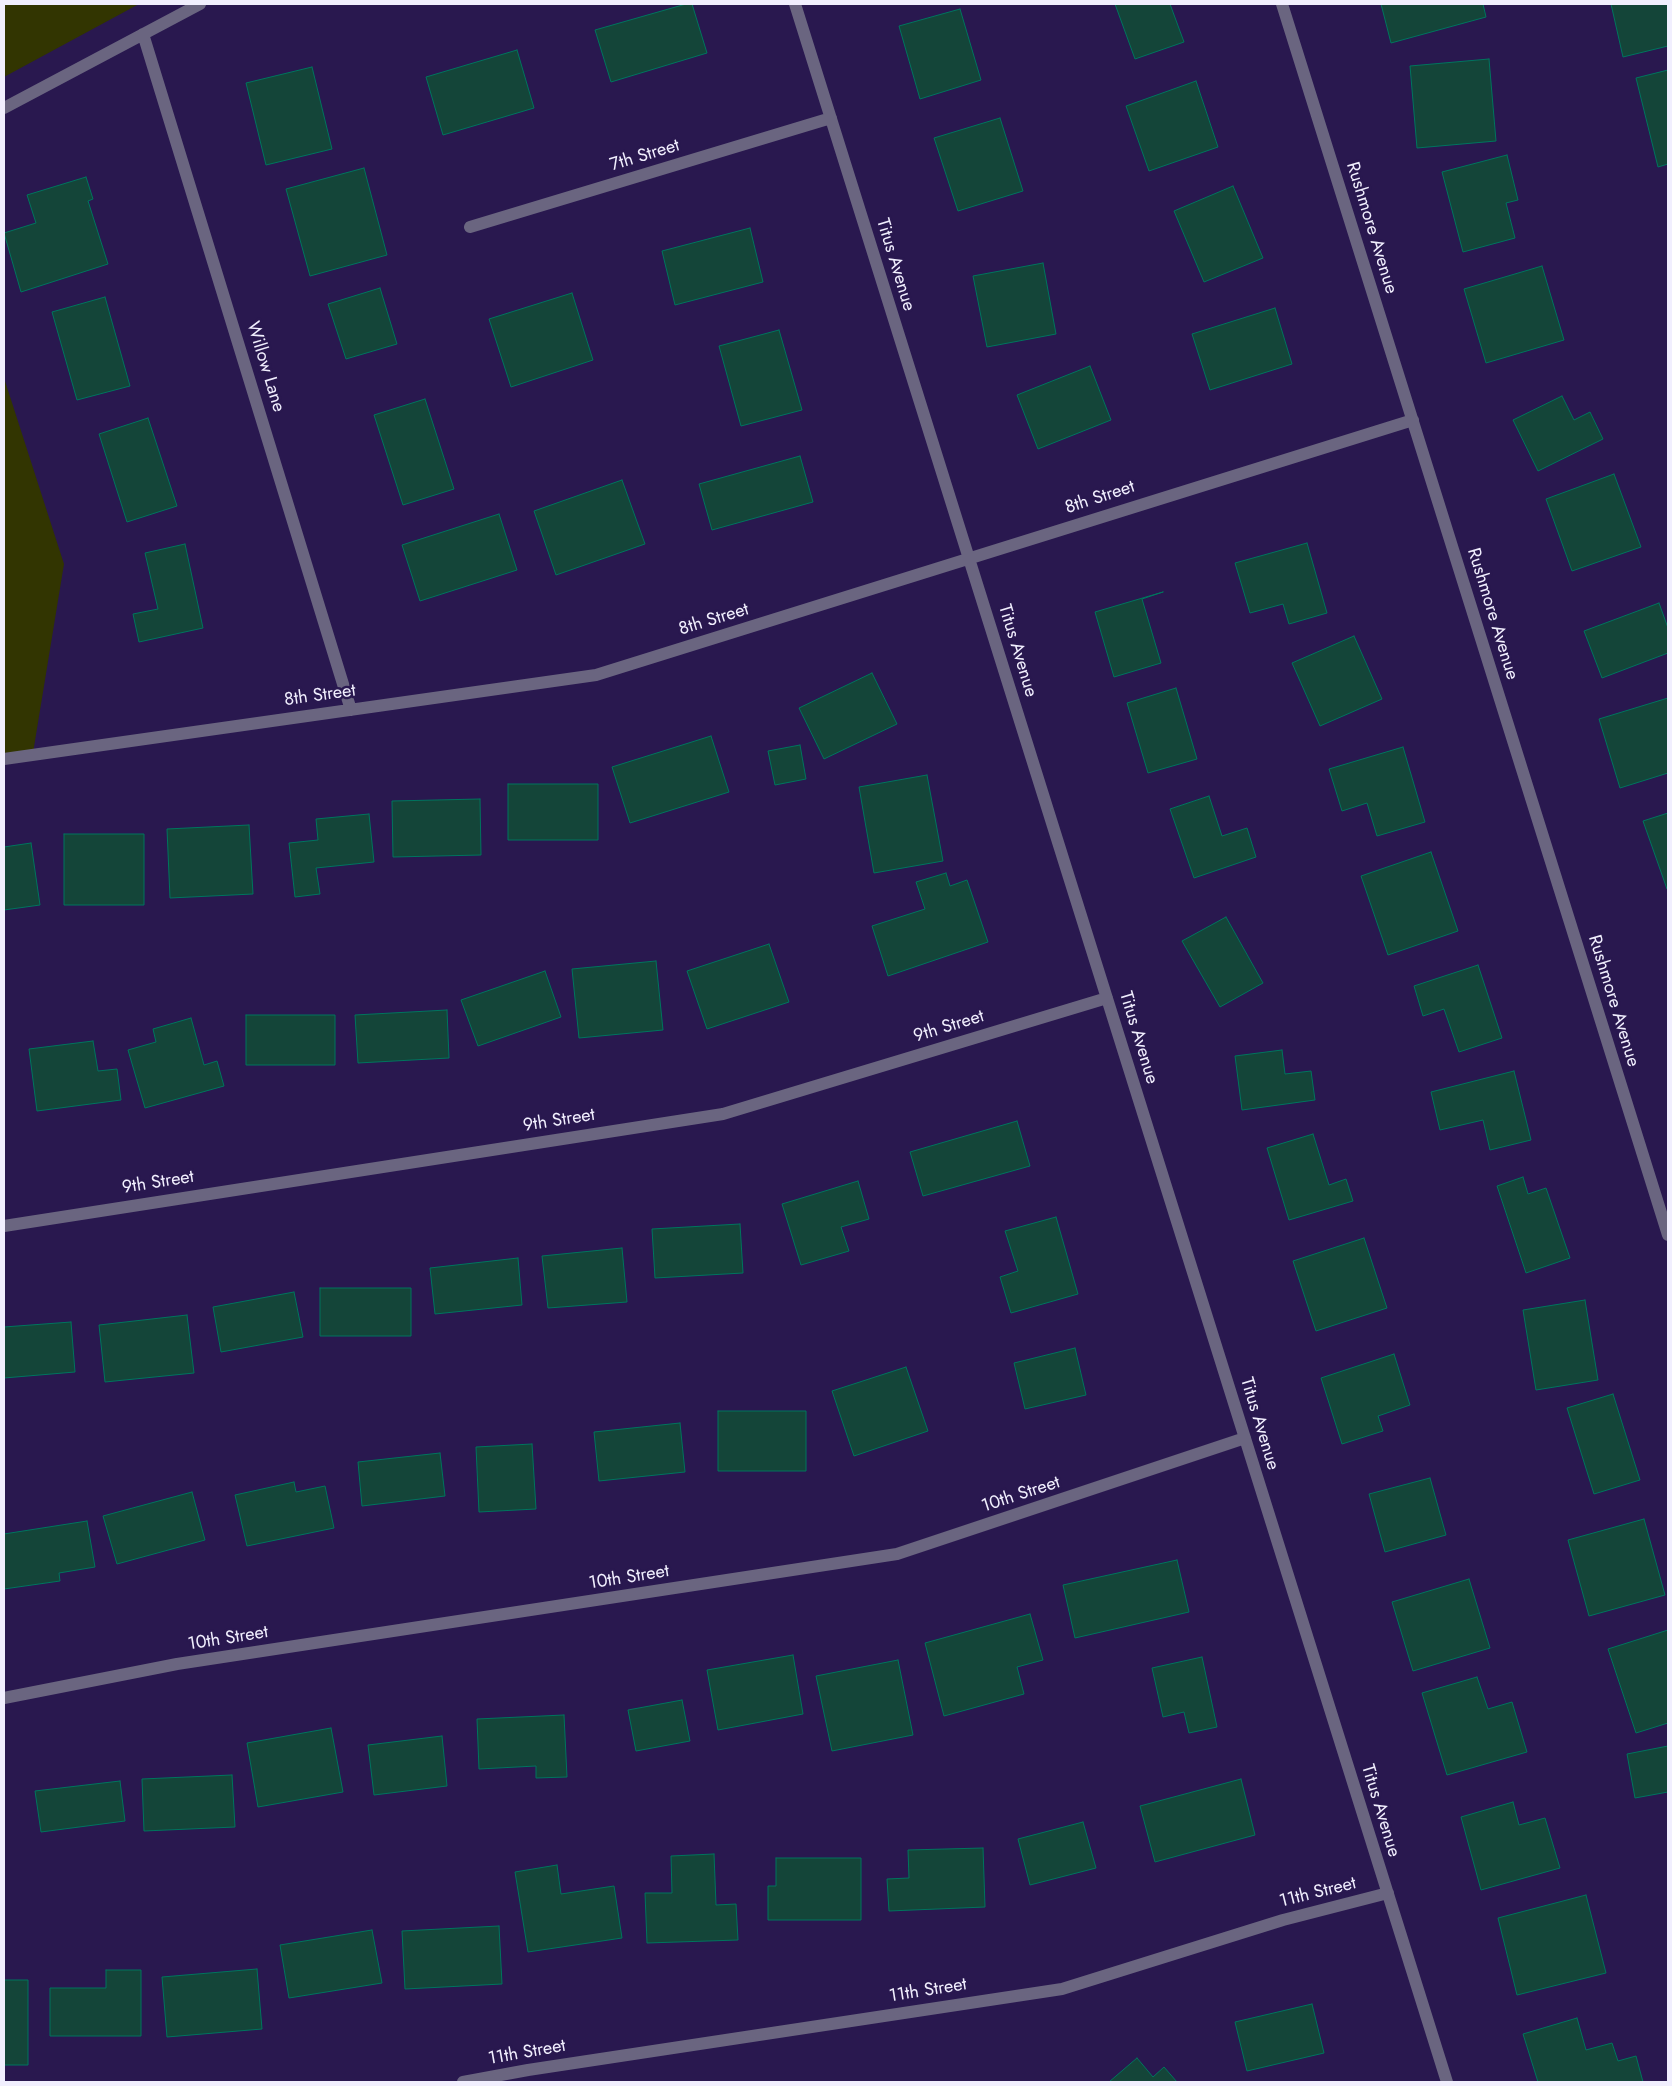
<!DOCTYPE html>
<style>
body{margin:0}
#map{position:relative;width:1672px;height:2086px;overflow:hidden;background:#29184f;font-family:Jost,sans-serif}
canvas{display:block}
.frame{position:absolute;inset:0;border:5px solid #f1effe;pointer-events:none}
</style>
<div id="map">
<canvas width="1672" height="2086"></canvas>
<div class="frame"></div>
</div>
<script>
const ctx = document.querySelector('canvas').getContext('2d');
ctx.lineJoin = 'round';
function fill(path, color) { ctx.fillStyle = color; ctx.fill(path, 'evenodd'); }
const toPath = rows => new Path2D(rows.map(r => 'M' + r).join(''));
function stroke(path, color, width, dash) { ctx.strokeStyle = color; ctx.lineWidth = width; ctx.lineCap = dash ? 'butt' : 'round'; ctx.setLineDash(dash || []); ctx.stroke(path); }
function write(font, color, halo, rows, align = 'center') {
  ctx.font = font + ' Jost,sans-serif'; ctx.lineWidth = 5; ctx.setLineDash([]); ctx.textBaseline = 'middle'; ctx.strokeStyle = halo; ctx.fillStyle = color; for (const [text, x, y, turn = 0] of rows) {
    ctx.save(); ctx.translate(x, y); ctx.rotate((+turn || 0) * Math.PI / 180); ctx.textAlign = isNaN(turn) ? turn : align; if (halo) ctx.strokeText(text, 0, 0); ctx.fillText(text, 0, 0); ctx.restore();
  }
}
fill(toPath([
 [4,4,139,4,4,77],
 [4,378,64,564,33,753,4,758]
]), '#323501');
const building = toPath([
 [686,4,692,4,707,53,611,82,595,30,686,4],
 [1115,4,1170,4,1184,42,1135,59,1115,4],
 [1381,4,1483,4,1486,17,1391,43,1381,4],
 [1611,4,1668,4,1668,46,1623,57,1611,4],
 [960,9,981,80,920,99,899,26,960,9],
 [517,50,534,108,443,135,426,77,517,50],
 [1489,59,1496,141,1417,148,1410,66,1489,59],
 [312,67,332,149,266,165,246,83,312,67],
 [1668,70,1668,164,1658,167,1636,78,1668,70],
 [1196,81,1218,147,1149,171,1126,106,1196,81],
 [1000,118,1023,191,958,211,934,138,1000,118],
 [1507,155,1518,200,1506,203,1515,238,1463,252,1442,172,1507,155],
 [364,168,387,255,310,276,286,189,364,168],
 [86,177,93,199,88,201,108,264,21,292,4,233,36,223,27,195,86,177],
 [1233,186,1263,258,1204,282,1174,211,1233,186],
 [750,228,763,282,675,305,662,251,750,228],
 [1043,263,1056,334,987,347,973,276,1043,263],
 [1542,266,1564,340,1486,363,1464,289,1542,266],
 [380,288,397,344,346,359,328,304,380,288],
 [572,293,593,360,511,387,489,319,572,293],
 [105,297,130,386,77,400,52,312,105,297],
 [1275,308,1292,364,1210,390,1192,334,1275,308],
 [779,330,802,410,741,426,719,346,779,330],
 [1090,366,1111,420,1038,449,1017,395,1090,366],
 [1562,396,1574,420,1590,412,1603,439,1538,471,1513,420,1562,396],
 [425,399,454,489,403,505,374,415,425,399],
 [148,418,177,506,127,522,99,434,148,418],
 [800,456,813,502,712,530,699,484,800,456],
 [1614,474,1641,547,1572,571,1546,499,1614,474],
 [622,480,645,544,556,575,534,511,622,480],
 [499,514,517,570,420,601,402,545,499,514],
 [1307,543,1327,613,1289,624,1283,604,1250,613,1235,563,1307,543],
 [185,544,203,628,139,642,133,614,158,609,145,553,185,544],
 [1163,592,1142,599,1161,663,1114,677,1095,612,1163,592],
 [1659,603,1668,628,1668,653,1602,678,1584,631,1659,603],
 [1354,636,1382,699,1320,726,1292,663,1354,636],
 [872,673,897,724,824,759,799,708,872,673],
 [1176,688,1197,759,1148,773,1127,703,1176,688],
 [1668,698,1668,773,1620,788,1599,719,1668,698],
 [711,736,729,792,630,823,612,767,711,736],
 [800,745,806,779,775,785,768,751,800,745],
 [1403,747,1425,822,1377,836,1367,803,1342,811,1329,769,1403,747],
 [927,775,943,861,874,873,859,787,927,775],
 [508,784,598,784,598,840,508,840,508,784],
 [1209,796,1222,836,1247,828,1256,857,1194,878,1170,809,1209,796],
 [480,799,481,855,393,857,392,801,480,799],
 [1668,813,1668,889,1667,889,1643,821,1668,813],
 [369,814,374,862,316,868,320,894,295,897,289,843,318,840,316,819,369,814],
 [249,825,253,894,170,898,167,829,249,825],
 [64,834,144,834,144,905,64,905,64,834],
 [31,843,40,905,4,910,4,847,31,843],
 [1431,852,1458,931,1388,955,1361,876,1431,852],
 [946,873,950,886,967,880,988,942,888,976,872,926,925,909,916,882,946,873],
 [1226,917,1263,983,1220,1007,1182,941,1226,917],
 [769,944,789,1002,707,1029,687,971,769,944],
 [656,961,663,1030,579,1038,572,969,656,961],
 [1478,965,1502,1038,1459,1052,1444,1009,1423,1016,1414,986,1478,965],
 [545,971,561,1017,478,1046,461,1000,545,971],
 [447,1010,449,1058,358,1063,355,1015,447,1010],
 [246,1015,335,1015,335,1065,246,1065,246,1015],
 [191,1018,204,1065,217,1061,224,1086,145,1108,128,1050,156,1042,153,1029,191,1018],
 [93,1041,98,1071,117,1069,121,1100,37,1111,29,1049,93,1041],
 [1282,1050,1285,1074,1311,1071,1315,1100,1242,1110,1235,1056,1282,1050],
 [1514,1071,1531,1140,1490,1150,1483,1120,1440,1130,1431,1092,1514,1071],
 [1017,1121,1030,1166,923,1196,910,1152,1017,1121],
 [1313,1134,1329,1185,1346,1179,1353,1201,1289,1220,1267,1148,1313,1134],
 [1523,1177,1528,1194,1546,1188,1570,1258,1526,1273,1497,1186,1523,1177],
 [858,1181,869,1219,841,1227,849,1251,801,1265,782,1204,858,1181],
 [1056,1217,1078,1294,1011,1313,1000,1277,1018,1271,1005,1231,1056,1217],
 [740,1224,743,1273,655,1278,652,1229,740,1224],
 [1364,1238,1387,1308,1316,1331,1293,1261,1364,1238],
 [622,1248,627,1302,548,1308,542,1256,622,1248],
 [518,1258,522,1305,435,1314,430,1268,518,1258],
 [320,1288,411,1288,411,1336,320,1336,320,1288],
 [294,1292,303,1337,221,1352,213,1307,294,1292],
 [1585,1300,1598,1380,1536,1390,1523,1310,1585,1300],
 [187,1315,194,1373,105,1382,99,1325,187,1315],
 [71,1322,75,1372,4,1378,4,1327,71,1322],
 [1075,1348,1086,1395,1025,1409,1014,1363,1075,1348],
 [1394,1354,1410,1405,1378,1416,1383,1431,1342,1444,1321,1378,1394,1354],
 [906,1367,928,1431,854,1456,832,1391,906,1367],
 [1613,1394,1640,1480,1594,1494,1567,1408,1613,1394],
 [718,1411,806,1411,806,1471,718,1471,718,1411],
 [680,1423,685,1472,599,1481,594,1432,680,1423],
 [532,1444,536,1509,479,1512,476,1447,532,1444],
 [440,1453,445,1496,362,1506,358,1462,440,1453],
 [1430,1478,1446,1535,1385,1552,1369,1494,1430,1478],
 [294,1482,296,1492,325,1486,334,1528,247,1546,235,1495,294,1482],
 [192,1492,205,1540,117,1564,103,1516,192,1492],
 [1644,1519,1665,1595,1589,1616,1568,1540,1644,1519],
 [87,1521,95,1567,59,1573,60,1581,4,1589,4,1534,87,1521],
 [1177,1560,1189,1612,1075,1638,1063,1585,1177,1560],
 [1469,1579,1490,1648,1413,1671,1392,1602,1469,1579],
 [1030,1614,1043,1660,1017,1667,1024,1694,944,1716,925,1643,1030,1614],
 [1668,1630,1668,1723,1636,1733,1608,1649,1668,1630],
 [793,1655,803,1714,718,1730,707,1670,793,1655],
 [1202,1657,1217,1727,1189,1733,1184,1712,1163,1717,1152,1668,1202,1657],
 [898,1660,913,1735,832,1751,816,1676,898,1660],
 [1477,1677,1488,1709,1512,1702,1527,1752,1447,1775,1422,1693,1477,1677],
 [682,1700,690,1741,636,1751,628,1710,682,1700],
 [564,1715,567,1777,536,1778,536,1766,479,1769,477,1719,564,1715],
 [331,1728,343,1792,258,1807,247,1743,331,1728],
 [442,1736,447,1786,374,1795,368,1745,442,1736],
 [1668,1746,1668,1792,1635,1798,1627,1754,1668,1746],
 [232,1775,235,1827,144,1831,142,1779,232,1775],
 [1241,1779,1255,1835,1155,1862,1140,1806,1241,1779],
 [120,1781,125,1821,41,1832,35,1791,120,1781],
 [1513,1802,1519,1825,1545,1818,1560,1868,1481,1890,1461,1817,1513,1802],
 [1083,1822,1096,1868,1030,1885,1018,1839,1083,1822],
 [983,1848,985,1907,889,1911,887,1879,909,1878,908,1850,983,1848],
 [714,1854,716,1905,736,1904,738,1940,647,1943,645,1893,672,1893,671,1856,714,1854],
 [776,1858,861,1858,861,1920,768,1920,768,1886,776,1886,776,1858],
 [557,1865,561,1894,614,1886,622,1938,528,1952,515,1872,557,1865],
 [1586,1895,1606,1973,1517,1995,1498,1918,1586,1895],
 [499,1926,502,1984,405,1989,402,1931,499,1926],
 [372,1930,382,1983,289,1998,280,1945,372,1930],
 [257,1969,262,2029,167,2037,162,1977,257,1969],
 [106,1970,141,1970,141,2036,50,2036,50,1988,106,1988,106,1970],
 [4,1980,28,1980,28,2065,4,2065,4,1980],
 [1312,2004,1324,2053,1247,2071,1235,2022,1312,2004],
 [1577,2018,1586,2050,1612,2043,1618,2061,1636,2056,1643,2082,1538,2082,1523,2034,1577,2018],
 [1137,2058,1153,2077,1164,2067,1177,2082,1109,2082,1137,2058]
]);
fill(building, '#144539');
stroke(building, '#00755e', 1);
stroke(toPath([
 [795,4,1447,2082],
 [1282,4,1668,1235],
 [143,34,351,710],
 [4,108,200,4],
 [470,227,831,118],
 [4,759,596,675,1413,420],
 [4,1226,723,1114,1107,998],
 [4,1698,177,1664,897,1554,1245,1438],
 [463,2082,528,2070,1062,1989,1283,1920,1388,1893]
]), '#6a6580', 12);
write('18px', '#f1effe', '#29184f', [
 ["7th Street",645,156,-17],
 ["Rushmore Avenue",1371,228,73],
 ["Titus Avenue",895,265,73],
 ["Willow Lane",265,367,73],
 ["8th Street",1100,498,-18],
 ["Rushmore Avenue",1492,614,73],
 ["8th Street",714,620,-17],
 ["Titus Avenue",1017,651,73],
 ["8th Street",320,696,-8],
 ["Rushmore Avenue",1613,1001,73],
 ["9th Street",949,1027,-17],
 ["Titus Avenue",1138,1038,73],
 ["9th Street",559,1121,-9],
 ["9th Street",158,1183,-9],
 ["Titus Avenue",1259,1424,73],
 ["10th Street",1021,1495,-18],
 ["10th Street",629,1578,-9],
 ["10th Street",228,1639,-9],
 ["Titus Avenue",1380,1811,73],
 ["11th Street",1318,1893,-14],
 ["11th Street",928,1991,-9],
 ["11th Street",527,2053,-10]
]);
</script>
